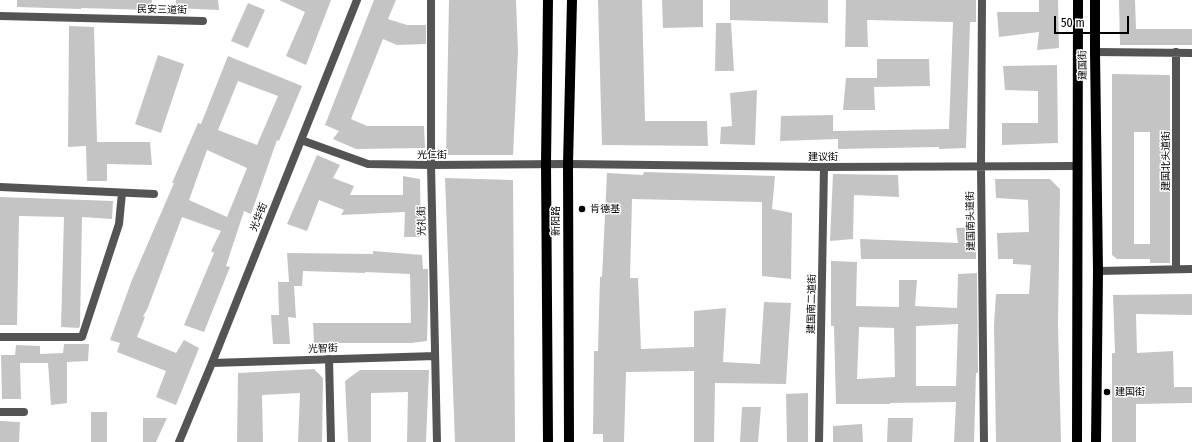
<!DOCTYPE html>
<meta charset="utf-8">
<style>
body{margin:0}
#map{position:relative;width:1192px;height:442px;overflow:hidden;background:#fff;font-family:"Fira Sans Condensed",sans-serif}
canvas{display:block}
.scale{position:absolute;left:1054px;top:16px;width:75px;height:18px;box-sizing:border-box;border:2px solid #000;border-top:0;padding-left:5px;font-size:12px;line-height:14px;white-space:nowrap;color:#000;-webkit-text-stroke:3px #fff;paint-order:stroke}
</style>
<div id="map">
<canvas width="1192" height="442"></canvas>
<div class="scale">50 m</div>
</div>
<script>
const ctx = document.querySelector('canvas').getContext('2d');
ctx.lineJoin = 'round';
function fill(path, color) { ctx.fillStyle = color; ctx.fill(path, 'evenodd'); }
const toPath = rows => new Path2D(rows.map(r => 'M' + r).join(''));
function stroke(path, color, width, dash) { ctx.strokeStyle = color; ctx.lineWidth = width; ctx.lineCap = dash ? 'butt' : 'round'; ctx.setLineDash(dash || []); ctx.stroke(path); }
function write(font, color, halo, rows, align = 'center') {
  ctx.font = font + ' "Fira Sans Condensed","Noto Sans SC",sans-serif'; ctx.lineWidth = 3; ctx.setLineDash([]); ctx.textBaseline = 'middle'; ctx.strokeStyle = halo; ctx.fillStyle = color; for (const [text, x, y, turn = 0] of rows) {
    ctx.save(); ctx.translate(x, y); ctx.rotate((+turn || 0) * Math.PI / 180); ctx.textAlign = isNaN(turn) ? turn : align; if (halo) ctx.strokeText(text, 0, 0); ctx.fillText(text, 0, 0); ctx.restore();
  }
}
fill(toPath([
 [17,0,152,0,151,10,81,8,81,9,17,7],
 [176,0,218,0,219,10,175,8],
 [279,0,331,0,306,65,286,56,305,12],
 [374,0,396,0,388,19,407,25,426,25,426,44,397,45,383,39,351,119,367,126,424,126,425,148,356,149,333,139,339,131,325,125],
 [449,0,516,0,518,52,513,155,446,155],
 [598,0,642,0,645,121,707,121,708,146,602,145],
 [662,0,703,0,703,27,663,28],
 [730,0,828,0,828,23,730,20],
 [846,0,976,0,976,22,970,22,966,148,939,149,939,147,838,149,838,139,780,141,781,116,833,115,833,131,949,129,953,22,867,20,868,47,845,47],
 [1039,0,1058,0,1059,48,1037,50,1039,32,999,37,997,12,1039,12],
 [1119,0,1135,0,1136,29,1192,29,1192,45,1120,45],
 [248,3,265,10,248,48,231,41],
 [716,23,731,23,734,71,715,71],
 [69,26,94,27,97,142,150,142,152,165,107,164,107,181,87,181,86,146,68,147],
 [158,55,184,64,161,133,135,124],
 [228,56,302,86,279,141,277,140,251,214,244,211,226,266,230,267,204,332,184,325,214,253,211,251,221,231,182,217,147,310,143,316,145,317,137,337,176,353,184,340,199,348,176,405,156,397,166,371,117,352,120,343,110,340,132,280,174,183,172,183,198,123,201,124],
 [238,81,278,96,257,145,218,130],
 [207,150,247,168,227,217,189,200],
 [877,59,929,59,930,86,874,87,875,110,843,110,846,78,877,78],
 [1057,65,1058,143,1002,145,1002,123,1038,123,1038,91,1005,90,1003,66],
 [1112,74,1170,75,1170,263,1150,263,1150,259,1117,259,1112,255],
 [1134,132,1150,132,1150,244,1134,244],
 [757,90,755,145,720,144,721,127,732,126,730,93],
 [317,155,340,165,333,178,354,186,350,195,403,195,403,176,420,179,421,237,404,237,405,212,341,215,344,210,319,200,307,231,287,224],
 [644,172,775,176,772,209,792,213,791,279,762,276,762,202,632,199,630,278,638,278,641,349,694,347,694,311,726,308,723,362,760,364,764,302,791,303,786,384,715,383,714,442,694,442,694,371,626,372,624,442,603,442,603,434,593,434,594,351,598,351,600,277,602,277,607,173,643,175],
 [833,174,898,175,899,197,854,195,853,239,830,241],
 [445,178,513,180,515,442,455,442],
 [995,179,1050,179,1060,189,1058,325,1061,442,996,442,994,325,996,294,1029,294,1031,265,1013,264,1013,259,998,259,997,233,1029,232,1028,200,996,198],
 [0,197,113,201,112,219,82,217,80,325,79,328,61,327,64,217,19,216,17,325,0,325],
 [976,227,976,259,861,259,860,239,958,243,956,228],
 [373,251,422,255,423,269,428,269,428,303,427,341,411,343,314,343,313,323,411,323,410,274,365,272,365,273,303,271,302,286,294,286,296,318,288,317,290,344,273,344,271,315,279,315,278,282,289,282,287,253,373,254],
 [831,261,857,262,856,306,899,307,899,280,917,280,915,306,957,308,958,274,977,273,978,373,976,373,974,442,954,442,956,402,890,403,890,404,836,404,834,326,831,326],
 [958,324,956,386,916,386,916,326],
 [859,327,894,328,895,377,857,379],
 [1192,294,1192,315,1136,314,1137,353,1173,351,1174,387,1192,387,1192,403,1136,404,1136,442,1112,442,1112,353,1115,353,1113,295],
 [64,344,89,344,88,361,67,362,67,403,51,405,48,363,20,363,21,399,2,399,1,355,15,355,16,345,40,346,40,354,63,353],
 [314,369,323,378,322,442,298,442,300,393,262,395,263,442,237,442,238,373],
 [360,370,429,370,426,442,407,442,408,392,371,393,371,442,348,442,345,381],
 [808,393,808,442,787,442,786,394],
 [742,407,761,407,758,442,740,442],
 [91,412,107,412,107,442,91,442],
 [143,418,167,418,156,442,143,442],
 [888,418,913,418,912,442,887,442],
 [0,421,20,422,19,442,0,442],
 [862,424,863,442,833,442,833,426]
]), '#c4c4c4');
stroke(toPath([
 [329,359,331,442]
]), '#545454', 8);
stroke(toPath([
 [431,0,431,165,437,442],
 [982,0,981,167,984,442],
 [0,16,203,21],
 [1095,52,1192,53],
 [1176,52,1176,269],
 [301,140,368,164,431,165,568,164,824,167,1077,166],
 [0,187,154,194],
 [1098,271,1192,269],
 [0,337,82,337,119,224,122,193],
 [212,363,435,356],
 [0,412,24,412],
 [179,442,212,363,357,0],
 [819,442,824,167]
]), '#545454', 8);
stroke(toPath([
 [1095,0,1095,52,1098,271,1096,442],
 [548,442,546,164,548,0],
 [569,442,568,164,572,0],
 [1077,442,1078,0]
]), '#000', 10);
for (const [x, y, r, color] of [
 [582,209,4,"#000"],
 [1107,392,4,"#000"]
]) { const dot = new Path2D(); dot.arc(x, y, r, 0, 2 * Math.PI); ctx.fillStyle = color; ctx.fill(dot); stroke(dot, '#fff', 1.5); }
write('10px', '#000', '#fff', [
 ["民安三道街",162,10,1],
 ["建国街",1083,65,-91],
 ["光仁街",432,155],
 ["建议街",823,157],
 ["建国北头道街",1166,161,-90],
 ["光华街",259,217,-68],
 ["光礼街",422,221,-91],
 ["新阳路",556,221,-90],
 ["建国南头道街",971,221,-91],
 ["建国南二道街",812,304,-89],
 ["光智街",323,349,-2]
]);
write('10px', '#000', '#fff', [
 ["肯德基",590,209],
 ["建国街",1115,392]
], 'left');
</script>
